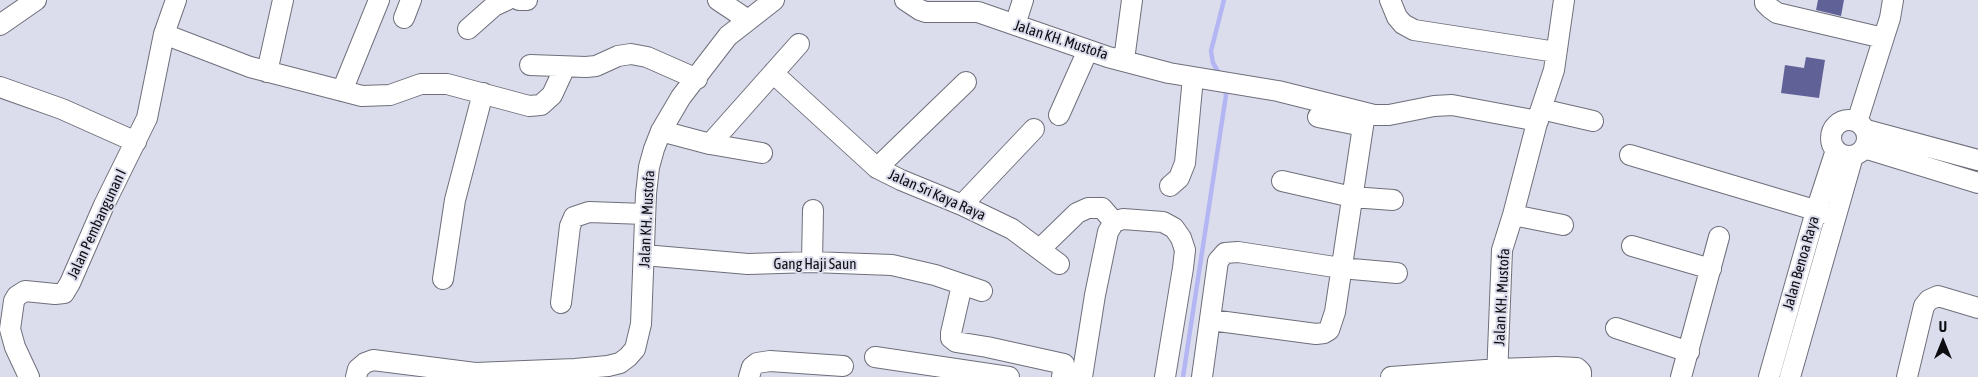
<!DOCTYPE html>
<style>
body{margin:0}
#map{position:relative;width:1978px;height:377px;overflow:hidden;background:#dcddec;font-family:"Asap Condensed",sans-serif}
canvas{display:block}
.north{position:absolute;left:1918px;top:317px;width:50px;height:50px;-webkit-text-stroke:4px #dcddec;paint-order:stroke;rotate:0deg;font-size:14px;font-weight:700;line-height:20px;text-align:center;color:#0d0d12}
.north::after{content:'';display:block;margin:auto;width:18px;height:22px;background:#0d0d12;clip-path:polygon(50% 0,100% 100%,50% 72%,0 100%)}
</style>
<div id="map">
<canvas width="1978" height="377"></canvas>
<div class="north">U</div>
</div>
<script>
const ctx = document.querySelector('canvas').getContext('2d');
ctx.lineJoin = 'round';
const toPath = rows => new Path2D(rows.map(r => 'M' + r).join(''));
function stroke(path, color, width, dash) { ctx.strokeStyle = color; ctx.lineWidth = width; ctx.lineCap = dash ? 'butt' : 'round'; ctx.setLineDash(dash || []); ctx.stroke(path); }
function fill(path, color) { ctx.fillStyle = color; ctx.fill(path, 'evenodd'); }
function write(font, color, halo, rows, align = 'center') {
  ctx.font = font + ' "Asap Condensed",sans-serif'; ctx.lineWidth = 4; ctx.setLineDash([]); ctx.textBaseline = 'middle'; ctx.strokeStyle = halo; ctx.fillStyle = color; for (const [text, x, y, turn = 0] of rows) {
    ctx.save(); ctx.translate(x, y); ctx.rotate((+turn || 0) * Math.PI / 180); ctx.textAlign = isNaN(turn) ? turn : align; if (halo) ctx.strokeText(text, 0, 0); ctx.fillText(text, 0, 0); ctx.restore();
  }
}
stroke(toPath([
 [1220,75,1213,63,1211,51,1224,0],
 [1183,377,1226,95,1224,87]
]), '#b4b6f3', 4.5);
fill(toPath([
 [1818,0,1844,0,1841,16,1816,10],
 [1806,57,1825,60,1819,98,1781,93,1785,65,1804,68]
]), '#606197');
const minor = toPath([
 [519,0,527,0],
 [718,0,748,20],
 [905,0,920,10,926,12,978,12,1108,57,1169,73,1278,91,1374,115,1389,115,1434,106,1452,105,1538,121],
 [1390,0,1397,17,1403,24,1414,30,1556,52],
 [1765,0,1765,3,1770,8,1777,13,1883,38],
 [404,18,411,0],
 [0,25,36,0],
 [1015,25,1023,0],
 [468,29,494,6,507,0],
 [164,34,176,0],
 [1124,60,1132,0],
 [530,65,586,67,596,66,618,56,631,54,647,57,697,79],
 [267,72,283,0],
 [773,73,877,168,901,180,962,205,1012,229,1059,264],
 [0,87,62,109,136,142],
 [342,91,379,0],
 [1541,109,1593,121],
 [1059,115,1088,50],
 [1318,117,1363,126],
 '1831 138a18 18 0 1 1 36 0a18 18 0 1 1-36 0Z',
 [1857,122,1890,18,1893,0],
 [1866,130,1978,160],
 [661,131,710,144,799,44],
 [710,144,762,153],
 [1864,148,1978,183],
 [1630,155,1828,214],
 [877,168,966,82],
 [1282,181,1352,197,1393,200],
 [1170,186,1179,178,1185,163,1193,77],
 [962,205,1034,129],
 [1513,215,1563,225],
 [1632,246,1711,269],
 [1040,249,1077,213,1088,208,1102,208,1114,222],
 [644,255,748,264,812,262,892,265,935,275,982,291],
 [812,262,813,210],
 [443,279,455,200,483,93],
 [962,285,951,333,951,338,956,342,987,347,1064,364,1062,377],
 [561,303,570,226,574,217,589,212,645,214],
 [1211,320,1316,334,1324,333,1329,330,1335,312,1365,113],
 [1616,328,1689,352],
 [875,357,1009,377],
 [29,377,15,347,10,329,14,301,17,296,25,291,55,294,64,293,70,283,104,205,147,118,164,34,250,67,362,96,390,95,421,84,447,84,529,106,541,105,552,95,565,67],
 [356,377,358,369,365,363,373,360,475,373,575,369,608,366,620,363,628,357,635,349,641,324,646,194,649,167,654,149,661,131,681,97,728,36,774,0],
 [749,377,752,367,757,363,770,361,843,366],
 [1082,377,1095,295,1108,232,1114,222,1123,219,1163,222,1174,228,1181,238,1185,250,1183,268,1165,377],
 [1202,377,1218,261,1225,253,1238,252,1341,268,1397,273],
 [1391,377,1499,369,1556,367,1577,368,1581,372,1581,377],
 [1497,377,1502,250,1513,215,1539,115,1554,70,1564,0],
 [1681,377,1719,237],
 [1769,377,1816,211,1836,150],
 [1790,377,1853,156],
 [1907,377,1924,306,1929,300,1938,296,1978,308]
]);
stroke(minor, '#6e6f7b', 22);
stroke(minor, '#fff', 20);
write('15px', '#0d0d12', '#dcddec', [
 ["Jalan KH. Mustofa",1061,40,18],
 ["Jalan Sri Kaya Raya",937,195,24],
 ["Jalan KH. Mustofa",647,219,-87],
 ["Jalan Pembangunan I",97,224,-65],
 ["Jalan Benoa Raya",1801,263,-74],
 ["Gang Haji Saun",815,264],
 ["Jalan KH. Mustofa",1502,297,-87]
]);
</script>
